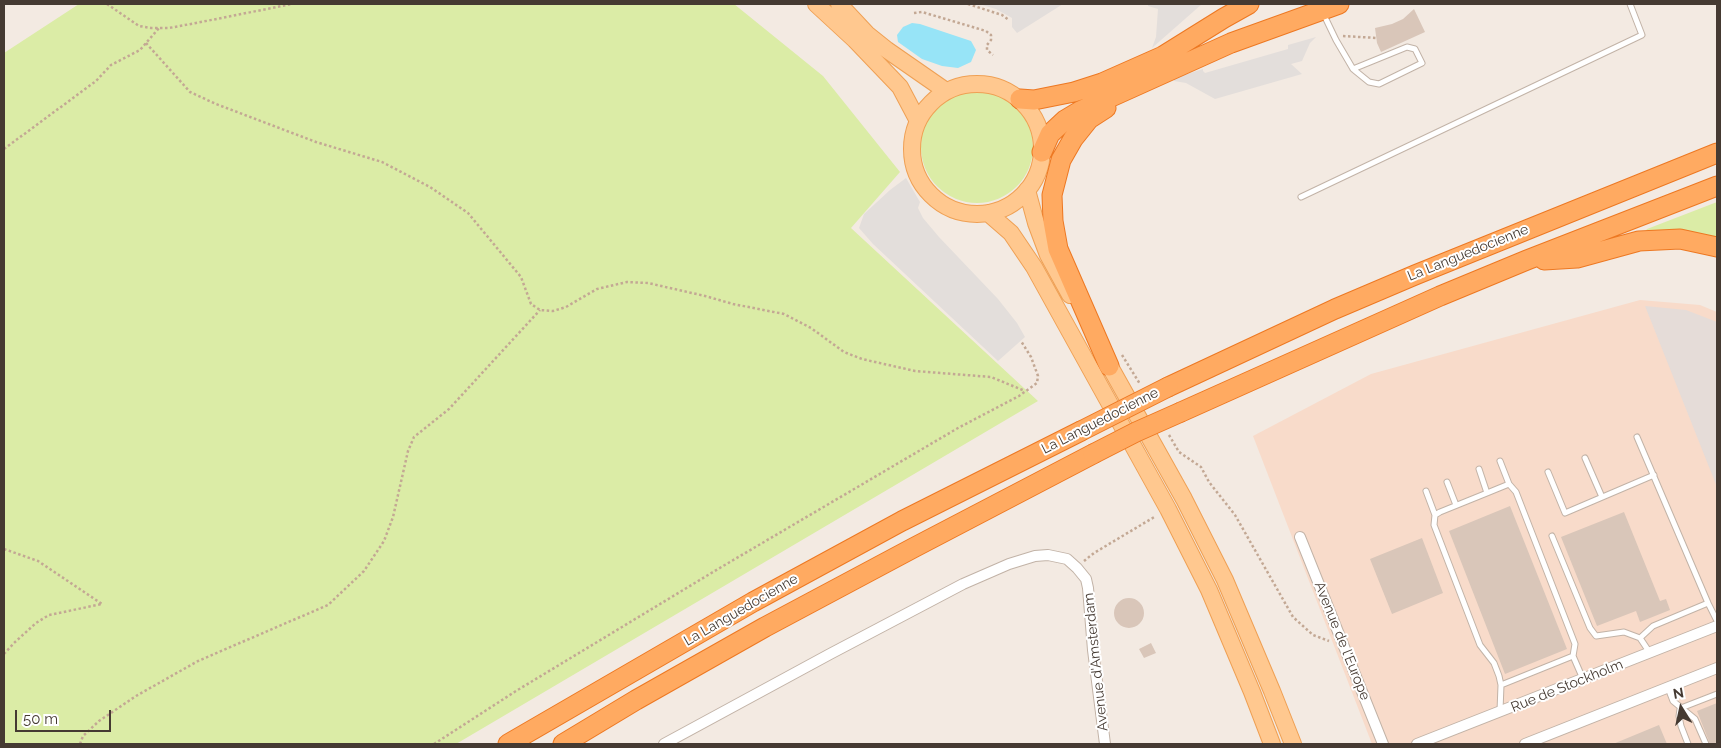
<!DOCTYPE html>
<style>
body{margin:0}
#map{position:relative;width:1721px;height:748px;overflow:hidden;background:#f3eae2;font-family:Raleway,sans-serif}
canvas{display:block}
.frame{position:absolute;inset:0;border:5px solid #453a32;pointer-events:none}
.north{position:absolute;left:1656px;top:683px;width:50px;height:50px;-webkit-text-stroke:4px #fff;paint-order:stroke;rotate:350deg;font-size:14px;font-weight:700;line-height:20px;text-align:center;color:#453a32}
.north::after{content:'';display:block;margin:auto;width:18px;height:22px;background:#453a32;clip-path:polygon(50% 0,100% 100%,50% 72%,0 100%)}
.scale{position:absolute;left:15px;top:710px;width:96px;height:22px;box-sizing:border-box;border:2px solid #453a32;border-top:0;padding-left:6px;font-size:15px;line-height:18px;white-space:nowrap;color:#453a32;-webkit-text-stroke:4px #fff;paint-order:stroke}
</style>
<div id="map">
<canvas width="1721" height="748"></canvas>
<div class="frame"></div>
<div class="north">N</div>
<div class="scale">50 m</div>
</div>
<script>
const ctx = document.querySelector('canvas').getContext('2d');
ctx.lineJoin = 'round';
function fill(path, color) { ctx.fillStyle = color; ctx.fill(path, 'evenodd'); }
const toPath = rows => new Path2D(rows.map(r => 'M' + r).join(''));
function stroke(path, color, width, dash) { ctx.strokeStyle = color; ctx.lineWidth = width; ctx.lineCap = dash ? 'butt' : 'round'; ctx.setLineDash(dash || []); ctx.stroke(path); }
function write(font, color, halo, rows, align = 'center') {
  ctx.font = font + ' Raleway,sans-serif'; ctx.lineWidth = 4; ctx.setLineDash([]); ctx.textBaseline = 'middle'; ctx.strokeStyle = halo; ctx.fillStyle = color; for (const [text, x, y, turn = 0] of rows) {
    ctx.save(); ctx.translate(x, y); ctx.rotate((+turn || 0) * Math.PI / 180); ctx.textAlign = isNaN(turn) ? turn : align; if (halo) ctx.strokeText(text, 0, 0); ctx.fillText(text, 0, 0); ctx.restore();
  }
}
fill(toPath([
 [1640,300,1700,305,1717,312,1717,744,1372,744,1253,436,1371,374]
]), '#f8dbca');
fill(toPath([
 [1645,306,1686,310,1717,322,1717,487]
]), '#e5dcd8');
fill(toPath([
 [79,4,734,4,823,76,900,172,851,228,1038,401,456,744,4,744,4,53],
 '921 147a56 56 0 1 1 112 0a56 56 0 1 1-112 0Z',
 [1717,202,1717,239,1645,232,1647,229]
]), '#dbeca6');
fill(toPath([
 [979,4,1063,4,1017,33,1012,27,1012,18,996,9],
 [1148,4,1202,4,1152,48,1156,37,1158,9,1148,6],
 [1316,37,1310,43,1302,61,1291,64,1302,74,1215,99,1186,83,1174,81,1174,78,1203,69,1203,71,1205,73,1288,49,1288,45],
 [906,178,920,202,918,208,923,218,939,237,998,299,1017,323,1025,337,998,361,873,244,859,228,864,214,890,190]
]), '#e3dedb');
fill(toPath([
 [912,23,920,24,971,41,976,50,971,62,958,68,942,66,922,59,898,42,897,35,903,27]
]), '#97e4f7');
fill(toPath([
 [1414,9,1425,32,1381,52,1377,43,1375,28,1392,24,1403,19],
 [1510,506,1567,649,1505,674,1449,531],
 [1624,512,1660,601,1666,599,1670,610,1640,622,1636,611,1597,626,1561,537],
 [1422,538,1443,593,1392,614,1370,559],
 '1114 613a15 15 0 1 1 30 0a15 15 0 1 1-30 0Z',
 [1151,643,1156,653,1144,658,1139,649],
 [1717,703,1717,744,1710,744,1697,711],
 [1659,725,1667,744,1613,744]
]), '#d9c6b9');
const lane = toPath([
 [1323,13,1336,40,1353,69,1407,47,1415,49,1422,63,1379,84,1369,82,1353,69],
 [1301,197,1642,35,1630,4],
 [1637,437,1708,603,1717,621],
 [1585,458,1602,497],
 [1500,461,1509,484],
 [1479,469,1487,493],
 [1548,472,1565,513,1654,475],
 [1447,482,1456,505],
 [1426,491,1435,515],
 [1552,536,1590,628,1596,636,1624,632,1640,638,1650,653],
 [1640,638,1653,626,1708,603],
 [1501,685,1573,656],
 [1668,688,1673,701,1695,719,1706,744],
 [1681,708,1717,694],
 [1680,709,1679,716,1681,726,1688,744],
 [1500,711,1501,685,1499,676,1494,663,1480,645,1434,525,1435,515,1440,512,1487,493,1509,484,1516,492,1575,644,1573,656,1583,679]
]);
const street = toPath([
 [1300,537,1383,744],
 [664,744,830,654,963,584,1009,564,1035,556,1048,555,1067,559,1077,568,1086,579,1088,588,1093,650,1105,744],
 [1417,744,1717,626],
 [1525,744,1717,668]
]);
const primary = toPath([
 [816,4,855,40,900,87,918,121],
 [839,4,867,34,887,50,946,91],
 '912 149a65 65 0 1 1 130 0a65 65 0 1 1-130 0Z',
 [1027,190,1036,223,1048,255,1070,295],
 [988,213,1011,233,1034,267,1168,509,1209,590,1252,692,1272,744],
 [1104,356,1184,499,1225,580,1272,691,1293,744]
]);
const highway = toPath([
 [1020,99,1034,100,1074,92,1102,83,1163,56,1224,18,1249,4],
 [1106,108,1089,119,1073,139,1061,160,1052,195,1053,221,1058,249,1109,366],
 [1042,152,1050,134,1065,120,1080,111,1231,43,1339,4],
 [1544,260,1577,258,1639,241,1680,239,1717,247],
 [1168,387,1335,309,1415,275,1717,153],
 [1181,412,1440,296,1527,260,1717,186],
 [508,744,753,602,902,521,1081,431],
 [563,744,636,700,765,627,915,547,1093,454]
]);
stroke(lane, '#c2b3a7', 7);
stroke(street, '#c2b3a7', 12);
stroke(primary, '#efa054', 18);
stroke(highway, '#ed7822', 21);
stroke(toPath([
 [107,4,139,26,151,28,169,28,196,23,292,4],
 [968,4,1002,15,1009,20],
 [914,13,922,12,986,31,991,35,991,40,987,45,987,50,993,55],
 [1343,36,1377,38],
 [146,43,190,92,216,104,316,142,382,162,430,187,468,213,521,277,531,304,540,310,553,311,566,307,597,289,627,282,648,283,705,296,733,304,784,314,811,328,844,352,862,359,915,371,991,377,1025,391],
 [4,149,96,81,111,65,140,50,159,28],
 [1122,355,1140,384],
 [1169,435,1179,452,1201,467,1209,482,1235,515,1293,617,1313,635,1329,641],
 [4,549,38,561,102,604],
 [1084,561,1094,553,1156,516],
 [4,654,14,643,36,623,49,615,102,604],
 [80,744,83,736,99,721,136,696,198,661,328,605,364,571,384,541,393,517,408,451,414,437,449,409,540,310],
 [434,744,516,691,718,569,958,428,1019,396,1037,383,1038,376,1031,357,1021,341]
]), '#c3a894', 2.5, [2.5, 2.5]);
stroke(lane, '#fff', 5);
stroke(street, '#fff', 10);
stroke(primary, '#ffc88f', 16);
stroke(highway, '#ffaa61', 19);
const highwayBridge = toPath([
 [1081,431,1168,387],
 [1093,454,1136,432,1181,412]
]);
stroke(highwayBridge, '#ed7822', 21, []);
stroke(highwayBridge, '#ffaa61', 19);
write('14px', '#453a32', '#fff', [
 ["La Languedocienne",1468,253,-22],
 ["La Languedocienne",1100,421,-27],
 ["La Languedocienne",741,610,-30],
 ["Avenue de l'Europe",1342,641,68],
 ["Avenue d'Amsterdam",1096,662,-96],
 ["Rue de Stockholm",1567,686,-22]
]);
</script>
